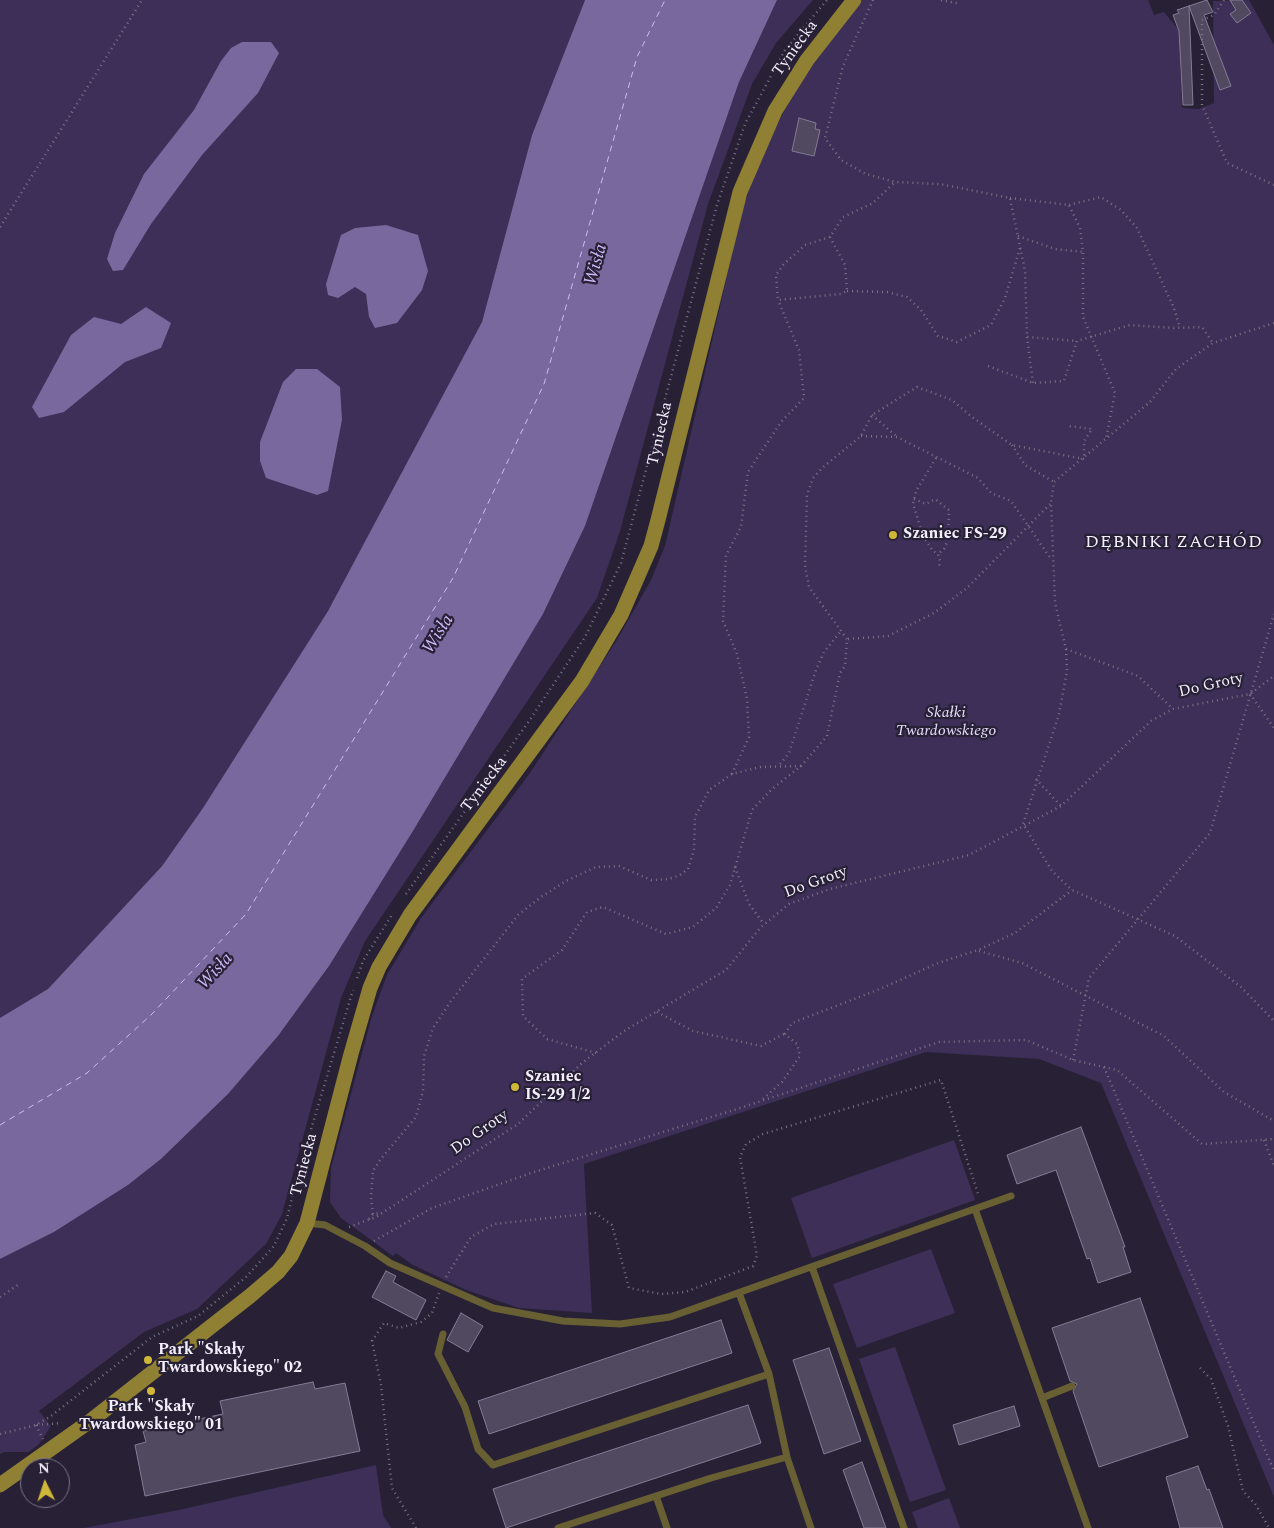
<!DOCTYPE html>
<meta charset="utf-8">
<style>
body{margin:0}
#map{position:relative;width:1274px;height:1528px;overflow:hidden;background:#282136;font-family:Spectral,serif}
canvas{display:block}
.north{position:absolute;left:20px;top:1458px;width:50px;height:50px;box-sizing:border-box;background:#282136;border:1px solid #797386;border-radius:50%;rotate:356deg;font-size:14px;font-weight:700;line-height:20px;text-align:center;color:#f3effd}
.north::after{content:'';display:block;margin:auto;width:18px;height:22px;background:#cfb837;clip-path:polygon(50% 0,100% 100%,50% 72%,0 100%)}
</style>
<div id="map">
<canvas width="1274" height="1528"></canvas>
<div class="north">N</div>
</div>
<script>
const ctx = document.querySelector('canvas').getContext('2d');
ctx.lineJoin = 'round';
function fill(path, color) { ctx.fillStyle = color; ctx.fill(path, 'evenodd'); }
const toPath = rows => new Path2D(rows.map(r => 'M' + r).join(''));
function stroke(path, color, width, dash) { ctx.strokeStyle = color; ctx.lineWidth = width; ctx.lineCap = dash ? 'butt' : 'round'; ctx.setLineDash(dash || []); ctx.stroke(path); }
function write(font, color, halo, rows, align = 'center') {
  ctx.font = font + ' Spectral,serif'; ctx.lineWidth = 4.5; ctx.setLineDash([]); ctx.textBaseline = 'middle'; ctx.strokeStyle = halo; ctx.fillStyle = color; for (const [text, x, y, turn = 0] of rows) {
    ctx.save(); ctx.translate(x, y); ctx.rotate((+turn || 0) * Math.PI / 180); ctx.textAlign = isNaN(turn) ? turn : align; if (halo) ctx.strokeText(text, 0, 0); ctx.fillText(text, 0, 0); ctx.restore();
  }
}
fill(toPath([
 [0,0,585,0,532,135,482,322,402,487,328,611,206,804,162,866,48,989,0,1029],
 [777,0,813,0,776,43,752,84,708,204,620,531,597,598,365,941,341,998,282,1214,266,1244,197,1309,144,1332,39,1411,51,1426,39,1444,29,1452,4,1452,0,1454,0,1259,54,1232,128,1185,161,1159,228,1094,278,1036,329,966,413,831,543,614,585,526,739,82],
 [863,0,1148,0,1154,15,1164,12,1179,30,1182,108,1198,109,1214,103,1213,1,1249,0,1274,45,1274,1497,1101,1083,1039,1059,926,1052,584,1164,592,1313,519,1308,466,1290,413,1265,396,1253,393,1256,341,1218,330,1202,331,1168,372,1016,387,975,421,918,530,773,617,640,651,580,665,546,741,215,757,166,770,136,810,67],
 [954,1140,975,1200,812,1258,791,1198],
 [931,1249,955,1313,857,1348,833,1284],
 [895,1347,946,1490,910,1502,859,1359],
 [376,1465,383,1515,391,1528,84,1528,179,1510],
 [949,1498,960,1528,918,1528,912,1512]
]), '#3d2f57');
fill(toPath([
 [585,0,777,0,739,82,585,526,543,614,413,831,329,966,278,1036,228,1094,161,1159,128,1185,54,1232,0,1259,0,1018,48,989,162,866,203,808,328,611,482,322,532,135],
 [242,42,271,42,279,53,258,93,202,155,151,224,123,270,113,271,107,259,115,233,144,174,194,110,221,61,231,48],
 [386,225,418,235,428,271,422,290,397,323,375,328,369,317,366,294,355,287,338,298,328,295,326,284,341,235,355,228],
 [146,307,171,323,161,348,125,362,64,412,39,418,32,407,71,335,94,317,121,324],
 [296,369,317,369,340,387,342,420,328,491,317,495,266,478,260,461,260,442,283,382]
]), '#79689e');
stroke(toPath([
 [0,1125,87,1073,151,1015,246,914,453,578,544,384,637,57,665,0]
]), '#cebafb', 1, [6, 5]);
const building = toPath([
 [1207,0,1213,12,1204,15,1231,86,1220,90,1189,6,1207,0],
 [1230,0,1242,0,1251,13,1237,23,1230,14,1236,10,1230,0],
 [1189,6,1193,105,1183,105,1179,31,1173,15,1179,13,1177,10,1189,6],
 [799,118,816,123,815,129,820,130,814,156,792,151,799,118],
 [1081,1127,1125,1247,1123,1247,1131,1272,1098,1283,1090,1258,1087,1259,1056,1170,1017,1184,1007,1155,1081,1127],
 [386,1271,396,1276,393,1282,426,1300,416,1320,372,1297,386,1271],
 [1140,1298,1188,1437,1099,1467,1073,1391,1077,1384,1070,1381,1052,1328,1140,1298],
 [461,1313,483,1326,468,1352,447,1340,461,1313],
 [721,1320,732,1353,489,1434,478,1401,721,1320],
 [829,1348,861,1441,824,1454,793,1360,829,1348],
 [313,1382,315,1389,345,1383,360,1451,145,1496,135,1445,146,1442,143,1431,223,1414,220,1401,313,1382],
 [748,1405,761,1443,506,1528,493,1489,748,1405],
 [1014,1406,1020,1426,959,1445,953,1425,1014,1406],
 [862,1462,886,1528,864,1528,843,1470,862,1462],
 [1198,1466,1207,1490,1209,1489,1223,1528,1180,1528,1166,1477,1198,1466]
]);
fill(building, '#504960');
stroke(building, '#837c95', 1);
stroke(toPath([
 [873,0,843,66,825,138,841,160,866,174,895,182,940,184,1010,198,1025,271,1027,337,1077,341],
 [941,0,960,4],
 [1224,0,1214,15,1202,20,1202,105,1227,163,1274,185],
 [1010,198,1069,205,1080,228,1083,252,1083,317,1115,393,1106,439],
 [1069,205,1101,197,1121,210,1137,228,1174,308,1180,328],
 [0,227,142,0],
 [1018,236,1055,249,1083,252],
 [830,237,845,265,847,291,841,294,778,300,776,275,783,265,805,245,830,237,843,217,873,203,895,182],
 [847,291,887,292,907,297,921,310,938,336,957,342,991,325,1005,298,1020,248],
 [1274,323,1213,343,1176,369,1150,402,1054,482,1051,502,1055,603,1066,649,1067,671,1059,714,1023,824,1052,871,1072,890,1175,936,1241,987,1274,1021],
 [1027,337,1033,383],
 [988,366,1033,383,1064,381,1077,341,1130,325,1174,328,1202,327,1213,343],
 [872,415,896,436],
 [861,436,897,437,978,478,991,493,1011,501,1051,559],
 [1012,445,1025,465,1054,482],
 [936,458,916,491,913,504,923,536,933,551,938,554,940,561,939,568],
 [914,499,926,504,935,499,949,510,948,540,944,549,938,554],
 [848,639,888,636,934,613,967,588,1050,504],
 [1066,649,1138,676,1173,709],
 [1250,694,1274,728],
 [780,764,789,753,816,670,824,652,841,631],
 [732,774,749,737,747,699,737,654,723,621,726,555,741,527,748,472,781,422,804,398,799,350,778,300],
 [1036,779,1061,806],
 [735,867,749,904,764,924],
 [406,894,529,721,585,637,621,563,717,205,745,124,785,50,827,0],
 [979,951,1022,963,1164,1036,1224,1092,1274,1121],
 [357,978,363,961,393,913],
 [657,1012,693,1031,761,1046,784,1034],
 [596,1053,547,1039,523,1016,522,979,562,950,587,912,603,907,666,934,693,927,716,908,730,885,752,810,772,789,801,766,827,736,840,673,845,666,847,639,809,587,805,565,807,495,813,478,822,468,861,436,872,415,917,387,952,400,972,417,1012,445,1084,459,1084,441,1092,429,1068,426],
 [1073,1060,1089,978,1210,833,1274,614],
 [1104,1067,1274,1471],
 [763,1099,782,1082,800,1056,797,1044,785,1034,792,1023,880,989,938,963,978,950,1015,933,1072,890],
 [1264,1140,1274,1166],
 [373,1214,371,1197,373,1171,380,1160,416,1117,423,1091,424,1056,433,1028,451,1001,518,915,541,897,566,881,596,867,619,866,651,880,669,879,680,875,688,869,694,850,695,817,709,790,732,774,760,767,801,766],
 [369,1219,373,1214,381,1213],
 [349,1227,376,1217,518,1124,582,1063,624,1031,726,970,761,927,789,904,830,889,969,855,1061,806,1151,721,1173,709,1250,694,1274,676],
 [374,1241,432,1208,534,1172,734,1110,939,1042,1026,1040,1073,1060,1117,1070,1202,1144,1274,1139],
 [446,1277,471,1237,494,1224,595,1213,612,1225,629,1288,661,1294,685,1292,753,1266,757,1256,740,1157,746,1144,763,1134,941,1080,979,1197],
 [0,1297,18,1285],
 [1200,1368,1211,1379,1228,1426,1243,1491,1256,1505,1269,1528],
 [36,1425,43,1439],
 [37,1425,62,1423],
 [0,1434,36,1425,51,1416,152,1337,198,1316,246,1277,274,1246,287,1218,300,1166,353,990],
 [416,1528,392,1488,381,1385,372,1341,384,1323,399,1328,421,1322,432,1313,439,1293]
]), '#787385', 2.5, [1, 4]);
stroke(toPath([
 [975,1209,1088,1528],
 [307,1223,325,1225,365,1246,390,1263,493,1308,563,1321,620,1324,670,1317,1011,1196],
 [812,1267,904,1528],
 [739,1293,769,1374,787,1457,811,1528],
 [443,1334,438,1354,465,1407,478,1449,493,1465,769,1374],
 [1042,1398,1072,1386],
 [656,1496,667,1528],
 [558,1528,711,1478,787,1457]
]), '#686032', 7);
stroke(toPath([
 [0,1485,93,1419,250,1296,278,1272,291,1256,307,1223,351,1054,370,988,379,967,410,915,582,681,621,615,651,546,658,520,740,192,775,111,807,60,854,0]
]), '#8f8033', 15);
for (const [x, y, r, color] of [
 [893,535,5,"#cfb837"],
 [515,1087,5,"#cfb837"],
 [148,1360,5,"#cfb837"],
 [151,1391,5,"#cfb837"]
]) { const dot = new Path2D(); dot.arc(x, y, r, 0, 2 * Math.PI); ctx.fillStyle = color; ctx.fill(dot); stroke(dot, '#282136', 2); }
write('16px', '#f3effd', '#282136', [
 ["Tyniecka",796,49,-54],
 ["Tyniecka",661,434,-77],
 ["Do Groty",1211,686,-13],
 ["Tyniecka",485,785,-53],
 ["Do Groty",816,883,-20],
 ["Do Groty",480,1133,-35],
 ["Tyniecka",305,1165,-75]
]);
write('bold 16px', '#f3effd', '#282136', [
 ["Szaniec FS-29",903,535],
 ["Szaniec",525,1078],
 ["IS-29 1/2",525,1096],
 ["Park \"Skały",158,1351],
 ["Twardowskiego\" 02",158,1369],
 ["Park \"Skały",151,1408,"center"],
 ["Twardowskiego\" 01",151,1426,"center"]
], 'left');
write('italic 16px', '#e5dbfd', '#282136', [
 ["Skałki",946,714],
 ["Twardowskiego",946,732]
]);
write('italic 18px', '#cebafb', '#282136', [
 ["Wisła",597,265,-74],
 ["Wisła",439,635,-58],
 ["Wisła",216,972,-47]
]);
ctx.letterSpacing = '1px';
write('18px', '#f3effd', '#282136', [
 ["DĘBNIKI ZACHÓD",1174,543]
]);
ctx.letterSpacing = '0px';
</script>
